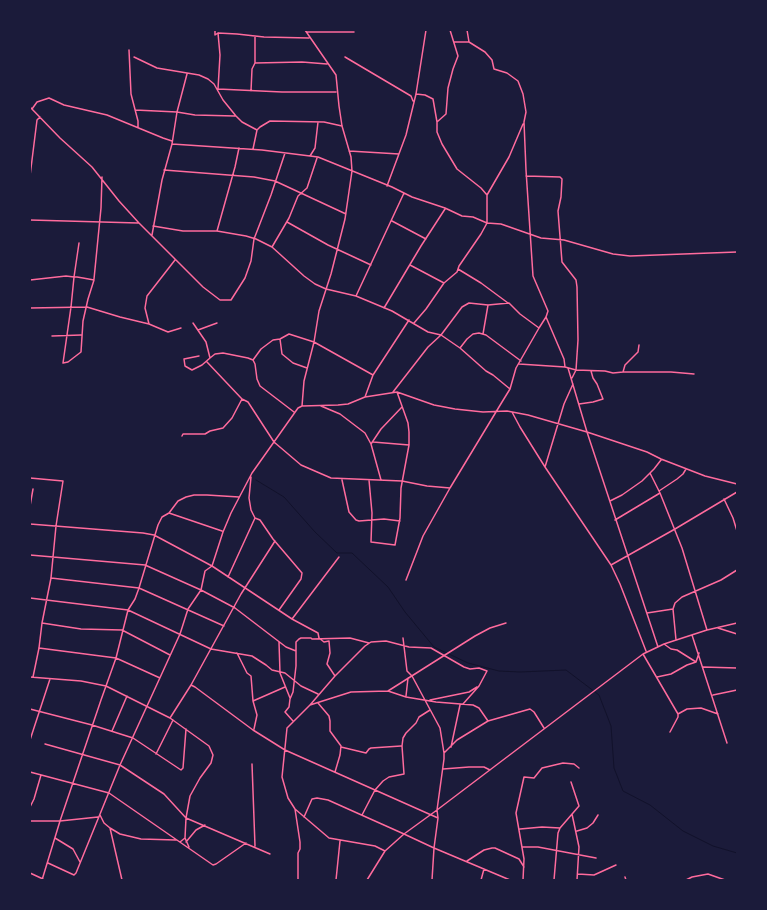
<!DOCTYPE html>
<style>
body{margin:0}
#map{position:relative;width:767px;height:910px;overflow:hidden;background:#1b1b3a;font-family:Poppins,sans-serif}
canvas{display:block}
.frame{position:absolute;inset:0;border:31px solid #1b1b3a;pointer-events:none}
</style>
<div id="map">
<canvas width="767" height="910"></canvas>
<div class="frame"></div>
</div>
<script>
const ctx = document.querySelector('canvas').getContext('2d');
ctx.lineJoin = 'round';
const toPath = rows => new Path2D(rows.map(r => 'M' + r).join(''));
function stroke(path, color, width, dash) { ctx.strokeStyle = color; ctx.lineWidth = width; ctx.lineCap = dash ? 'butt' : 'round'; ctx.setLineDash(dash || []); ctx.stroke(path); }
stroke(toPath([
 [256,480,284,497,315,532,337,553,352,553,388,587,405,612,434,647,468,663,499,671,520,672,566,670,599,695,611,726,614,768,623,791,650,805,683,831,713,846,737,853]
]), '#12122b', 1);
stroke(toPath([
 [215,30,215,35,218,33,220,55,218,89],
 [467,30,469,42],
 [307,32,354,32],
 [218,33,237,34,264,37,309,38],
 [129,50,131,94,138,121,138,127],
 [134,57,157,68,199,75,208,79,214,84,223,100,236,116,242,122,257,130],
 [345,57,411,96,413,101],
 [255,63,302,62,327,64],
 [218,89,282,92,336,92],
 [251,91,252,69,255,63,255,37],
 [416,94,425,95,433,99,437,122,437,132,442,144,457,169,481,188,487,195],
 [30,107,60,138,92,167,119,201,139,223,203,287,220,300,231,300,245,278,251,261,254,239,271,195,285,153],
 [32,109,37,102,49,98,64,105,107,115,163,138,172,141],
 [135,110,177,112,195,115,235,116],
 [437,122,446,114,448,88,453,69,458,56,450,30],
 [172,144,262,150,318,157,392,187,412,197,445,208,462,216,473,217,487,223,501,224,541,238,564,240,613,254,630,256,737,252],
 [253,149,257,130,260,127,270,121,324,122,342,126],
 [349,151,399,154],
 [310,156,315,148,318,122],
 [164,170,254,177,275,181,346,214],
 [30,176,37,120,40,117],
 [526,176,560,177,562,179,561,197,558,211,562,262,576,280,577,287,578,340,576,370,572,378],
 [387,186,406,135,416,94,426,30],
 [30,220,138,223],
 [392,221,426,239],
 [287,222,328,245,371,265],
 [153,226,183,231,217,231,246,236,256,239,272,247,304,276,315,284,326,289,356,296,392,311,428,332,441,335,460,348,486,371,493,375,510,389],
 [217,231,235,167,239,148],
 [152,235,162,180,172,144,177,112,187,74],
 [272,247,289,218,298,196,307,188,317,158],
 [410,265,444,283],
 [458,269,481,283,508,303],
 [94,279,101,208,102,177],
 [30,280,66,276,74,277,77,277,83,278,94,280,88,299,83,321,81,352,68,362,63,363,71,307,74,277,79,243],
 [356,296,404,193],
 [30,308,87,307,120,317,149,324,168,332,181,328],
 [384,308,421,246,445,209],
 [546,317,564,359,565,367],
 [193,323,206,342,210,358,202,365,192,370,185,366,184,359,199,356],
 [414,323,426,309,444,283,457,272,459,266,481,234,487,223,487,195,509,157,523,124],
 [149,324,145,308,147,296,175,260],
 [198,330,217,323],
 [483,334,488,305],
 [52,336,81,335],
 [280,339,282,354,293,363,307,368],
 [460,348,467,339,473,334,479,333,486,335,521,361],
 [210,358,215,354,223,353,248,358,253,360,255,364,257,379,260,386,294,412],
 [253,360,261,349,273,340,280,339,289,334,314,342,373,375],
 [207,362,242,399,248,402,274,442,301,465,331,478,402,481,427,486,450,488],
 [519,364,565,367,576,370,605,371,613,373,623,372,671,372,694,374],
 [568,368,587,432,658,647],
 [623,372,625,365,638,352,639,345],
 [393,392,428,347,441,335,462,307,469,303,488,305,509,303,520,314,539,328],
 [365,397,373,375,409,320],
 [579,404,593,402,603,399,597,384,593,378,591,371],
 [302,406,304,381,314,342,319,311,331,274,345,219,352,171,351,157,342,126,339,106,336,75,305,30],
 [321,406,340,414,365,433,371,444,381,480],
 [512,412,520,427,545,467,611,565,620,584,646,651],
 [182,436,183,434,205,434,210,431,223,428,232,418,242,399],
 [373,442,409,445],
 [371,444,381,429,402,407],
 [545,467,564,404,573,384],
 [650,473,660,493,682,548,707,630],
 [30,478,63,481,56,526,51,578,42,623,39,648,33,677],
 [342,480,349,512,356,520,359,521,384,519,400,521],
 [369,480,372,513,371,542,395,545,400,518,401,488,409,445,409,432,408,423,397,392],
 [659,491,677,479,683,474,686,469],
 [724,499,733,518,737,531],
 [610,501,622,495,642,481,654,469,661,460],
 [30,506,33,489],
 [169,513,222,531],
 [255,518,260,520,273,539,302,573,301,579,279,610],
 [615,520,660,493],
 [30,524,143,533,154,535,212,566,292,619,318,633,319,638,324,642,329,641,330,653,327,664,335,676],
 [30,555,145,565,201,590,235,608,286,647,296,651],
 [611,565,675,529,737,492],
 [228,577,255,518,251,510,249,498,251,477],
 [51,578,139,588,224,626],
 [406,580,423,536,450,488,502,402,510,389,516,368,539,328,546,317,548,311,533,276,526,170,524,122,526,112,523,94,518,81,507,73,494,69,492,60,485,52,469,42,454,42],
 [30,598,128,610,211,649,252,656,266,665,272,670,285,673,301,686,318,694],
 [647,613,673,609],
 [292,619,339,557],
 [42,623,81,629,122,630,170,655],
 [718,628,737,634],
 [692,635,727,743],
 [403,638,407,671,412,676,440,728,444,753,444,759,437,810,438,818,434,848,432,880],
 [676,640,673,609,675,603,682,597,721,580,737,570],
 [279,642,280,673,290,698],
 [664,644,671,649,677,650,696,662],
 [39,648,116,658,160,678],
 [237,653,247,673,251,676,253,701,257,715,254,729],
 [643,654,678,714,678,717,670,732],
 [703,667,737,668],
 [30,677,81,681,106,686,170,718,191,685,241,594,275,541],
 [657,677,671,674,687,665,696,662,699,653],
 [191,685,195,687,253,730,285,750,438,818],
 [388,691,475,636,490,628,506,623],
 [713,695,737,690],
 [406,696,408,678],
 [430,700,469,692,477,687],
 [253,701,285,687],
 [318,703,329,716,330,721,330,731,341,746,340,755,335,772],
 [310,705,335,676,365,646,371,642,386,641,409,647,431,648,464,667,470,669,479,668,487,671,479,686,463,704],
 [30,709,92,725,133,738,181,770,183,768,186,729],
 [678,714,687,709,701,708,718,714],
 [170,718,209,746,213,755,211,763,200,778,190,796,186,818,270,854],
 [293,721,285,712,289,707,290,699,293,692,296,666,296,642,299,639,301,638,311,638,312,639,350,638,369,643],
 [112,731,127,696],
 [30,740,50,679],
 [45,744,120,765,164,794,186,818,185,838,180,842],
 [341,747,366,753,369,749,371,748,401,746],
 [451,747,460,705],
 [444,753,457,740,488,721,530,709,534,712,544,728],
 [156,754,173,720],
 [252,764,255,846],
 [443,769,469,767,484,767,490,770],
 [30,772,109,793,213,865,216,864,246,843],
 [30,807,34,799,41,775],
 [295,809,300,842,300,849,298,853,298,880],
 [572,814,579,847,577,880],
 [100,815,104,823,110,828,120,834,141,839,176,840],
 [362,815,375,790,383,781,389,777,404,774,402,746,403,738,406,733,416,723,419,717,430,710],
 [304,817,312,799,317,798,328,800,404,834,434,848,510,880],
 [30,821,60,821,98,817],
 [110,828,122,880],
 [520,829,542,827,560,828],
 [577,831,587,828,593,823,598,815],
 [55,838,73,849,80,862],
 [185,838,189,847],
 [186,842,196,830,205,825],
 [522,847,538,847,596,858],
 [385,851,375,846,329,838,295,809,288,798,282,777,287,728,310,705,351,692,388,691,406,697,436,702,473,705,479,708,488,721],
 [467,861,484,850,492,848,495,848,519,859,524,867],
 [48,863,74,875,76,873,120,765,180,634,188,609,201,590,205,571,212,566,223,532,231,513,252,473,298,408,302,406,338,405,348,404,365,397,397,392,434,405,455,409,483,412,507,411,528,415,587,432,647,452,661,459,705,476,737,484],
 [30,873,43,879],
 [578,874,594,875,616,865],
 [625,877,626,880],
 [42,880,60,821,101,700,116,658,128,610,135,599,139,588,158,525,162,517,169,513,178,501,186,497,194,495,207,495,239,497],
 [336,880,340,841],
 [367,880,385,851,404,834,437,810,643,654,664,644,707,630,737,623],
 [481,880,484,869],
 [523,880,524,859,516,813,524,777,534,778,542,768,563,763,574,764,579,768],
 [554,880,558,833,560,828,579,806,571,782],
 [686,880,692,877,708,874,725,880]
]), '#ff6b9d', 1.5);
</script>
